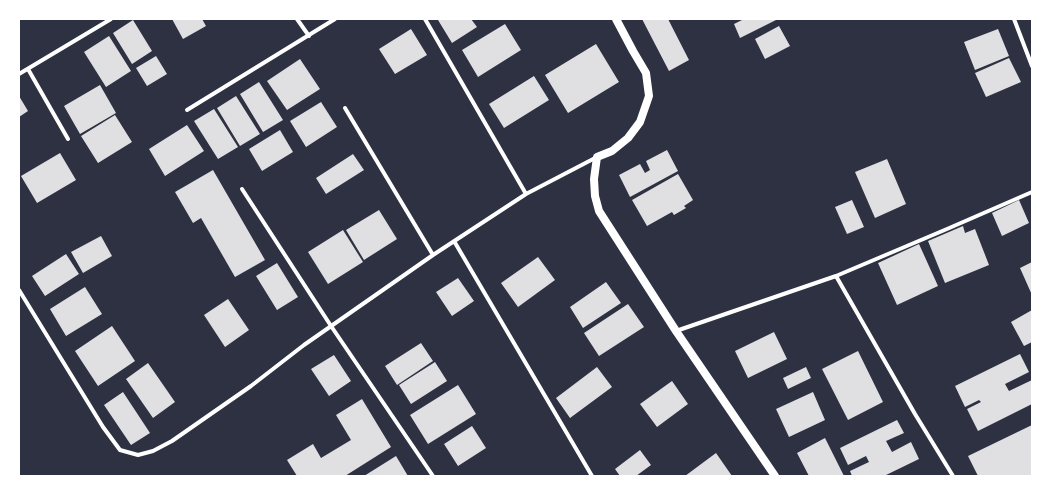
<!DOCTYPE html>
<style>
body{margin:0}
#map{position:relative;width:1051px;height:495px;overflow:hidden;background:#2d3142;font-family:"PT Sans",sans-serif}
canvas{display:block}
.frame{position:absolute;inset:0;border:20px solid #fff;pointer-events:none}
</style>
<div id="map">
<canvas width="1051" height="495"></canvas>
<div class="frame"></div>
</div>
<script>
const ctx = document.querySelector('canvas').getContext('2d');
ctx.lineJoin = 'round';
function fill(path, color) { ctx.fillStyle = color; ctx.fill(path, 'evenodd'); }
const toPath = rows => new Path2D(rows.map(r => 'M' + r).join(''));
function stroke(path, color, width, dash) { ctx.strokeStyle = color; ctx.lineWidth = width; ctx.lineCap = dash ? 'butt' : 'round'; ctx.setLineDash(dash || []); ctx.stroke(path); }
fill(toPath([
 [172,19,202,19,206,26,183,39],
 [439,19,471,19,477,27,452,43,438,20],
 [642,19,668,19,689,60,669,71],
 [744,19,778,19,740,38,734,24],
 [133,20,152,51,132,64,113,33],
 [505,24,521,50,478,77,462,50],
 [779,26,790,46,765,59,755,39],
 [411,29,427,55,395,74,379,49],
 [998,29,1009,56,975,70,964,42],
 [109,36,131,71,106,87,84,52],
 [596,44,619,82,568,113,545,75],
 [156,56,167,74,147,86,136,68],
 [1009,58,1021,82,986,97,975,73],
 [300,59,320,89,287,110,267,81],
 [534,76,549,100,504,128,489,104],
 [259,82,283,120,263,132,240,94],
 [100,85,116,113,80,134,64,106],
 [19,96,28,111,19,117],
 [236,96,260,134,240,146,217,108],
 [321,102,337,127,306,147,290,121],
 [214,109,238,147,218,159,194,121],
 [115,115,132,142,98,163,81,136],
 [187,125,204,151,165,176,149,149],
 [280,130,293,152,262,171,249,149],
 [667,150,678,171,630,197,619,175,640,164,645,173,650,170,646,161],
 [60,153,76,180,37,203,21,176],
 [353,154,364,170,326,194,316,178],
 [887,159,906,204,875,218,855,172],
 [213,170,265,260,235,277,201,218,193,223,175,192],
 [678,174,693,200,684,206,686,208,674,215,672,212,647,226,632,200],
 [852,200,864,227,847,234,835,207],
 [1019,200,1029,223,1002,236,992,213],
 [379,210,397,239,364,260,346,230],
 [963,226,965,233,975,229,989,265,945,283,928,241],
 [343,230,363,262,328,284,308,252],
 [101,236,112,256,83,273,71,252],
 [919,244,938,286,897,305,878,263],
 [66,254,79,274,45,296,32,276],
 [538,257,555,280,518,307,501,283],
 [1032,262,1032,295,1020,268],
 [277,263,298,297,277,310,256,276],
 [458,278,474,301,452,316,436,292],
 [606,282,621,303,583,328,570,307],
 [85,287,102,314,66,336,50,309],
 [228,299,249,330,225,347,204,315],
 [628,304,644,327,599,356,584,333],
 [1032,310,1032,342,1024,346,1011,322],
 [112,326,135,361,98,386,75,351],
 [774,332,787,359,748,378,735,351],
 [421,343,433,361,397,385,385,366],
 [858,351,883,402,848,420,822,369],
 [1020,354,1029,372,1005,384,1009,391,1032,380,1032,404,978,431,967,409,981,402,979,400,965,407,955,386],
 [334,355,351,381,329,396,311,369],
 [435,362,447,381,411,404,399,385],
 [148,363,175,402,153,418,126,379],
 [597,367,612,387,570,418,556,398],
 [806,367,811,378,788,389,783,378],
 [672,381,688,404,657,427,640,404],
 [458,385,476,414,428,444,410,415],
 [123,392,150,433,131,445,104,405],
 [813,392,825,420,789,437,776,409],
 [362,399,391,447,345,476,297,476,287,460,313,444,321,458,351,440,336,415],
 [897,420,904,433,886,441,892,452,911,442,919,459,884,476,852,476,850,471,869,462,866,456,848,465,840,448],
 [1032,425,1032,476,978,476,968,456],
 [472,426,486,448,458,466,444,444],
 [825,438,844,476,809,476,797,453],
 [640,450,651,465,636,476,620,476,615,469],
 [716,453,732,476,685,476],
 [396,456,408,476,364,476]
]), '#e0e0e3');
stroke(toPath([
 [297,19,309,36],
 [425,19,526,194],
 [1014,19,1032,66],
 [28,69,68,139],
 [19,74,111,19],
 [345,108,433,255],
 [187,110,335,19],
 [242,189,331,326,433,476],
 [454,241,592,476],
 [836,276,915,414,953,476],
 [19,290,103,427,120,450,138,455,153,451,172,441,251,386,304,345,433,255,526,194,597,157],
 [676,331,836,276,947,229,1032,192]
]), '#fff', 4);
stroke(toPath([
 [616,19,633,51,646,73,649,96,640,122,628,138,612,151,597,157,594,179,595,196,599,211,676,331,775,476]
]), '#fff', 8);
</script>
